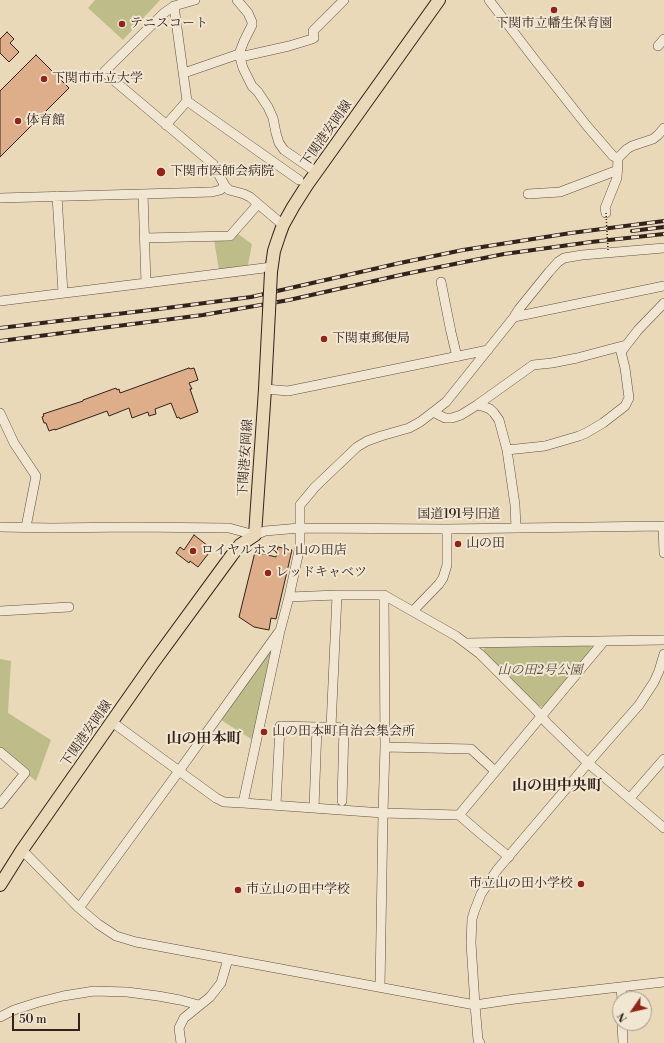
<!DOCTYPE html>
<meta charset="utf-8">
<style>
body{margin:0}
#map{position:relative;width:664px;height:1043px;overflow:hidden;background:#e9d9b9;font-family:"Libre Bodoni",serif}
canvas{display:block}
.north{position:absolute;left:612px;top:991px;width:40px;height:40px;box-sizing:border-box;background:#f1e6d2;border:1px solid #a59889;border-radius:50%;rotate:236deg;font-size:11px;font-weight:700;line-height:16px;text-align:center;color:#33221c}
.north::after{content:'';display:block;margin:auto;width:14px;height:18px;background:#8f2418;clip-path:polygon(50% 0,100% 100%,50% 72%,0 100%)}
.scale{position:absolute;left:12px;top:1013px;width:68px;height:18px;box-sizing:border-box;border:2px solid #33221c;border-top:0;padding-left:5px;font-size:12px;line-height:14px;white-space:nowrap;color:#33221c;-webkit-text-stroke:3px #f1e6d2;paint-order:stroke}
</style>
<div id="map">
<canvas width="664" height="1043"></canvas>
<div class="north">N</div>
<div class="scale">50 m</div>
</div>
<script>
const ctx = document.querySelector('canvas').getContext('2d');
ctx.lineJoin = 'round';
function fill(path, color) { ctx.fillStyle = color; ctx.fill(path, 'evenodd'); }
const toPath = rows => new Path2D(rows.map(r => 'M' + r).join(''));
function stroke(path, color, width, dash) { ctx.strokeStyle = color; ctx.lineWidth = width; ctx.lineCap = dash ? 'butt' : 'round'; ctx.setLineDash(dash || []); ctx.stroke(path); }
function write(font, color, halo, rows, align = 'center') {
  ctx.font = font + ' "Libre Bodoni","Noto Serif JP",serif'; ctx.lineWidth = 4; ctx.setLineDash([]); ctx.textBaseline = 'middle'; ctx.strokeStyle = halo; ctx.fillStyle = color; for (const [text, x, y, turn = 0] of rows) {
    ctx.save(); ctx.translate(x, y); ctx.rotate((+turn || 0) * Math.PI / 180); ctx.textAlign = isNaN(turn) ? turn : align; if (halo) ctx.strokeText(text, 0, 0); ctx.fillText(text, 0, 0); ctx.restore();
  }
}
fill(toPath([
 [95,0,160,0,123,40,88,8],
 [238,234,252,244,248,265,219,270,214,240,230,239],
 [590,645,593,649,544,707,538,706,483,651,485,646],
 [270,652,271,653,253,740,221,720],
 [0,659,11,661,8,713,51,740,36,781,0,752]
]), '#bebd8a');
const building = toPath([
 [7,32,14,39,10,43,19,52,9,62,0,53,0,39,7,32],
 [36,55,69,88,0,157,0,91,36,55],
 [189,368,190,369,194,368,198,380,189,383,192,389,190,389,198,412,180,419,179,417,177,418,171,403,155,409,156,414,149,416,148,412,132,418,129,408,109,416,107,411,55,430,55,429,49,431,46,423,44,423,42,417,44,416,43,414,83,401,83,400,116,388,117,390,119,389,120,393,189,368],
 [194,535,212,549,198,567,190,561,189,563,176,553,180,547,184,550,194,535],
 [278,547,292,550,276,619,271,618,269,630,254,627,239,617,255,552,276,557,278,547]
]);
fill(building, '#dead8a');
stroke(building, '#33221c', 1);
const minor = toPath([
 [195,0,174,6,164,13,104,72,213,164,225,186,229,190,244,194,250,197,283,225],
 [237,0,248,13,252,22,252,25,244,41,239,54,243,68,252,86,258,92,268,107,273,118,276,133,279,143,284,150,316,172],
 [489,0,535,60,587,126,613,156,618,158],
 [174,6,187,101,299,180],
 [658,46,664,39],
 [240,57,289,46,312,39,314,38,313,31,344,0],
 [184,73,239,54],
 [166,125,187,101],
 [528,194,560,192,618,170],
 [57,196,63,293],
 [0,198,212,192,220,190,225,186],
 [606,213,605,208,617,178,618,158,627,149,632,146,653,139,658,135,664,128],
 [145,238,230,236,258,204],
 [441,282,451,332,457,357],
 [146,283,272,267],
 [0,301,146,283,143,194],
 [514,317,664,286],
 [265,389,288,391,488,350],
 [477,405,485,407,490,409,494,413,499,420,507,450,515,505,516,528],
 [433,412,445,418,452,418,461,415,477,405,533,365,552,363,577,358,626,345],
 [0,413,14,443,36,476,26,527],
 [507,450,545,446,579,436,586,433,603,423,625,406,629,398,625,368,621,352,638,330,664,303],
 [663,526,664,553],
 [0,527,51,528,131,527,229,528,255,535,265,531,300,528,447,529,664,526],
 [289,597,337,595,384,595,456,636,480,654,537,711,547,723,588,763,664,828],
 [0,611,69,607],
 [413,611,439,584,443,578,447,565,447,529],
 [604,641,459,815,383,813,243,803,280,631,289,597,300,546,300,505,315,487,357,447,367,441,381,436,409,428,420,422,446,402,514,317,519,309,549,272,558,262,564,258,582,255,664,248],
 [466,643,664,640],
 [112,722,179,771,216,798,224,802,243,803],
 [317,727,331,727,337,595],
 [331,727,344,728,342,801],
 [385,747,471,749,495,771],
 [0,752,25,773,0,804],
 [630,798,664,759],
 [276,805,280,726,317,727,314,808],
 [459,815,481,834,509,857],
 [22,850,79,908,98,924,116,936,136,942,475,1005,515,999,664,982],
 [79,908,179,771,278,633],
 [380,987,383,813,385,747,384,595],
 [621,988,622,999],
 [0,1017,14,1010,39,1002,63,996,94,991,127,992,158,996,180,1000,199,1005],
 [622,1023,623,1043],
 [181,1043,179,1028,184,1018,210,997,221,983,228,959],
 [480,1043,478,1040,475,1005,471,943,472,919,474,912,481,894,497,870,588,763,639,705,654,682,659,671,664,654]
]);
const major = toPath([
 [271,272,274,251,279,236,283,225,293,207,307,185,439,0],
 [0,885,22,850,153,663,232,555,240,545,255,535,265,389,269,311]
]);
stroke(minor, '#605043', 10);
stroke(major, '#33221c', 14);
stroke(minor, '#f1e6d2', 9);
stroke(major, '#e9d9b9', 12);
const rail = toPath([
 [632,231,664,227],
 [0,328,159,309,251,297,400,263,463,250,571,233,664,221],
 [0,341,203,315,289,300,405,274,504,254,591,242,664,234]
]);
stroke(rail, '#33221c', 4);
stroke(rail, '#f1e6d2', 2.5, [8]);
const majorBridge = toPath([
 [269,311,271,272]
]);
stroke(majorBridge, '#33221c', 14, []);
stroke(toPath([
 [606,213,608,250]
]), '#33221c', 1.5, [1, 2]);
stroke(majorBridge, '#e9d9b9', 12);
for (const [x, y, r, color] of [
 [554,10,4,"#8f2418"],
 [122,24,4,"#8f2418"],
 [44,79,4,"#8f2418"],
 [18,121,4,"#8f2418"],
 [161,172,5,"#8f2418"],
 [324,339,4,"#8f2418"],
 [458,544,4,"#8f2418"],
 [193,551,4,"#8f2418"],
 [268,573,4,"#8f2418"],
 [264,732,4,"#8f2418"],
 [581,884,4,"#8f2418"],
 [238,890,4,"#8f2418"]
]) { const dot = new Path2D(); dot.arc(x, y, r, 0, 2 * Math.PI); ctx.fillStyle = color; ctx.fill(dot); stroke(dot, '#f1e6d2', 1.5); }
write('13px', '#33221c', '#f1e6d2', [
 ["テニスコート",130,24],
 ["下関市立幡生保育園",554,24,"center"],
 ["下関市市立大学",52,79],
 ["体育館",26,121],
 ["下関市医師会病院",170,172],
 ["下関東郵便局",332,339],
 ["山の田",466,544],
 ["ロイヤルホスト 山の田店",201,551],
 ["レッドキャベツ",276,573],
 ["山の田本町自治会集会所",272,732],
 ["市立山の田小学校",573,884,"right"],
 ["市立山の田中学校",246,890]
], 'left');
write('13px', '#33221c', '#f1e6d2', [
 ["下関港安岡線",327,134,-55],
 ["下関港安岡線",246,458,-86],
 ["国道191号旧道",459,515],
 ["下関港安岡線",87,734,-55]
]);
write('italic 13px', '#564938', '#f1e6d2', [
 ["山の田2号公園",540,671]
]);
write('bold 15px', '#33221c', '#f1e6d2', [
 ["山の田本町",204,739],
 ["山の田中央町",557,786]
]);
</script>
